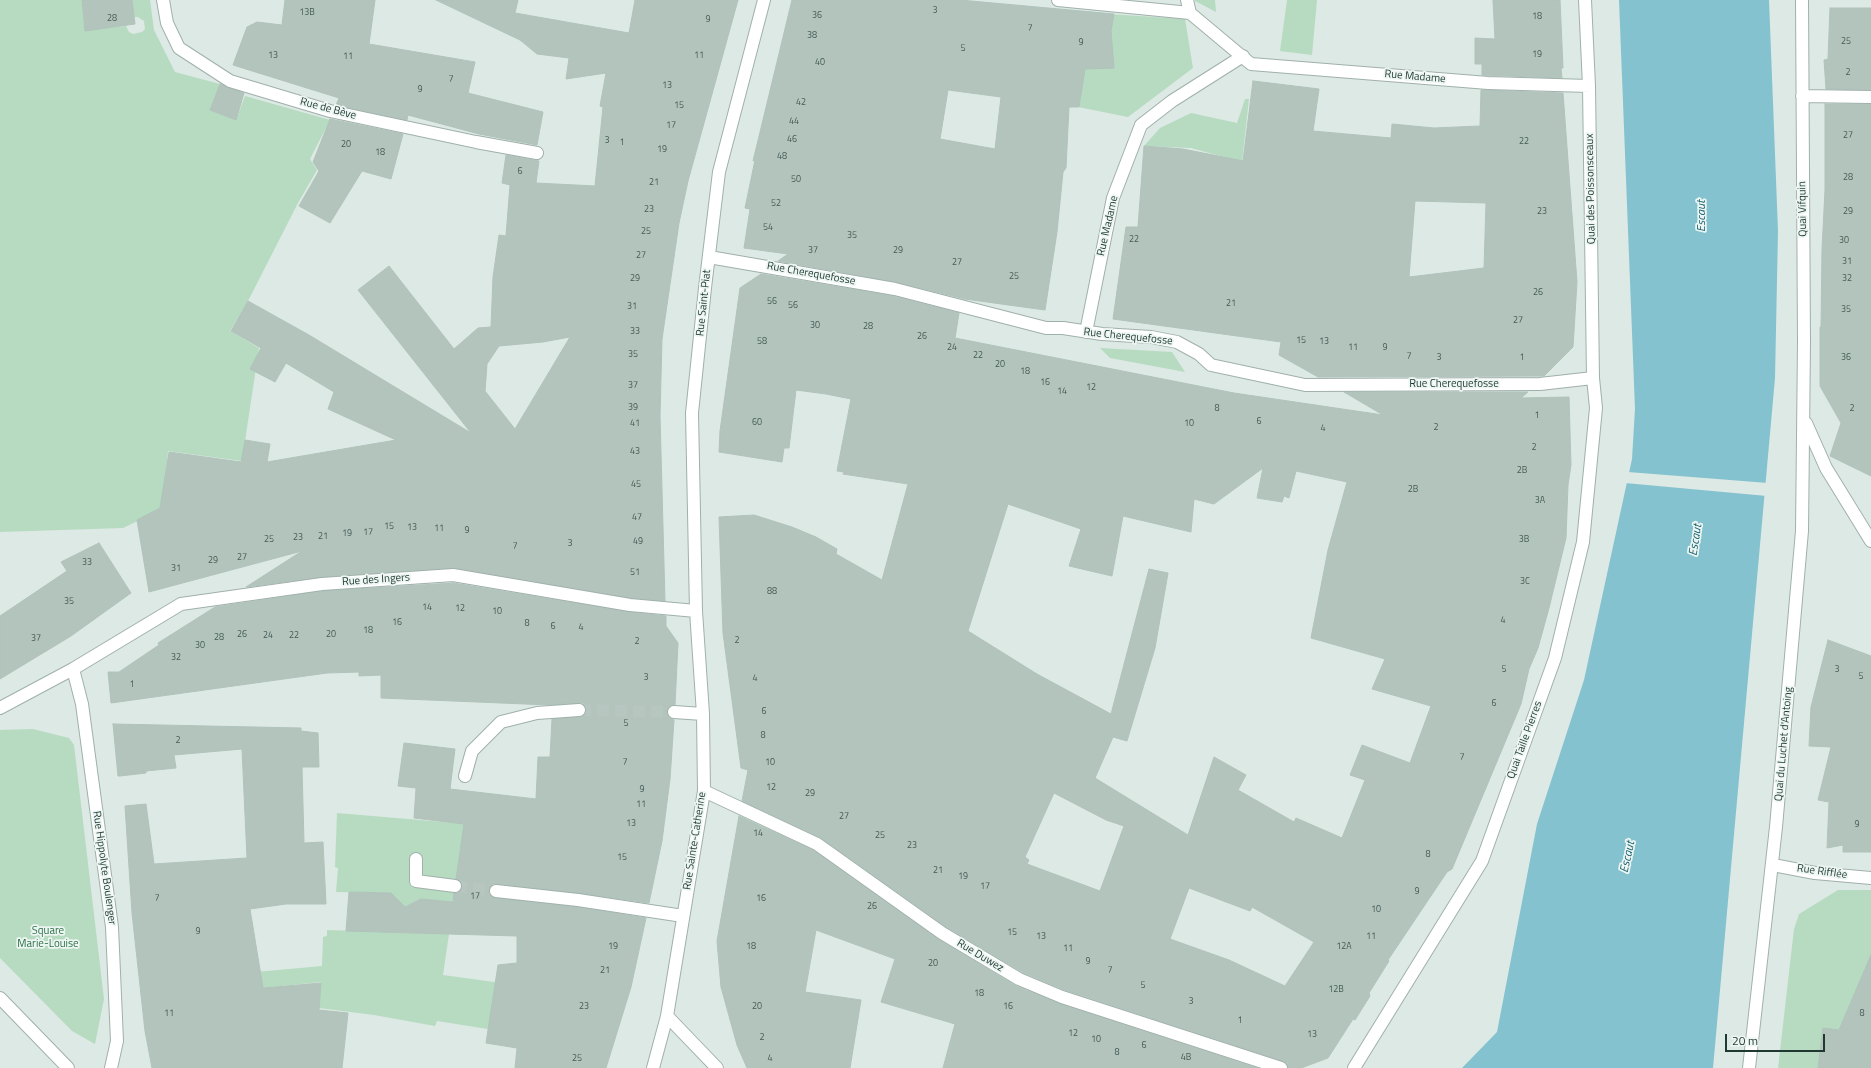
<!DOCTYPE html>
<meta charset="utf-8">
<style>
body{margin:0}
#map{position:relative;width:1871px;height:1068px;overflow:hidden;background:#dde9e4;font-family:"Titillium Web",sans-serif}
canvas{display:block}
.scale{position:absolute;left:1725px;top:1034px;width:100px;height:18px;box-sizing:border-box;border:2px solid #1f3832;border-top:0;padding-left:5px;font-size:12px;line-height:14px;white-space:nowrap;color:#1f3832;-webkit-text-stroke:3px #edf6f2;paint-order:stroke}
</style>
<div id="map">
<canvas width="1871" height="1068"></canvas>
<div class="scale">20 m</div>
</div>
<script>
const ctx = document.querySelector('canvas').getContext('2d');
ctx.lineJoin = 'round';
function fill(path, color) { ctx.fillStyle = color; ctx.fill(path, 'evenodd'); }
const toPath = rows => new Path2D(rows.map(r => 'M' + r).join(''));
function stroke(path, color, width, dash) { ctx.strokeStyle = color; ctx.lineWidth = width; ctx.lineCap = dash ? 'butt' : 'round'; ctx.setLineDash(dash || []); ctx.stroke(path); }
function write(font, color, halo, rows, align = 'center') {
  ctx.font = font + ' "Titillium Web",sans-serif'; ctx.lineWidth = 3.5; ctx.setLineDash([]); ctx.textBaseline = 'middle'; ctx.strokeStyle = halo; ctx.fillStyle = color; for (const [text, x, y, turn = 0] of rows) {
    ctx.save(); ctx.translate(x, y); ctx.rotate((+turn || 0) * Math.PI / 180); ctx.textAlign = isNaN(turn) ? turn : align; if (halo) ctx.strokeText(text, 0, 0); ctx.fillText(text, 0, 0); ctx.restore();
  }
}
fill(toPath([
 [0,0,82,0,85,30,126,26,129,32,133,34,142,32,145,29,144,21,138,17,134,17,132,0,150,0,154,30,175,72,220,84,210,110,236,120,245,96,330,120,310,159,317,170,298,203,248,301,230,331,259,348,242,461,168,451,163,509,123,528,0,532],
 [1195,0,1215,0,1216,12,1195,1],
 [1287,0,1317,0,1312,55,1280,51],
 [1078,12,1185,19,1193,68,1128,117,1078,107,1081,98,1079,89],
 [1245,99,1249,99,1242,162,1191,148,1144,146,1160,128,1191,113,1237,123],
 [1100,348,1172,352,1185,372,1110,358],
 [33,729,69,738,74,745,104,999,95,1044,72,1031,0,958,0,730],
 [337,813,467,824,460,851,453,902,421,899,405,907,391,893,336,892,338,868,335,867],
 [1838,890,1871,890,1871,1068,1778,1068,1794,929,1799,914],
 [327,930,449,934,443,975,523,986,488,1029,437,1021,435,1026,374,1015,319,1008,321,982,231,991,212,976,322,966,323,937,327,936]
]), '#b6dbc1');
fill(toPath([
 [1619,0,1769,0,1778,231,1775,378,1713,1068,1462,1068,1497,1032,1537,824,1584,680,1632,459,1635,409]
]), '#84c2cf');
fill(toPath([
 [1628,472,1768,483,1767,496,1625,483]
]), '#dde9e4');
const building = toPath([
 [82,0,132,0,135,24,85,31,82,0],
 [285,0,375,0,369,44,475,62,468,93,543,112,537,145,479,134,408,115,407,120,336,105,339,98,233,65,247,27,257,22,282,25,285,0],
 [436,0,518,0,515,13,629,33,635,0,738,0,688,181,679,223,662,339,660,416,665,601,631,598,453,568,321,577,246,587,302,551,149,592,137,520,160,508,169,452,241,462,245,440,270,444,267,462,396,440,328,409,334,392,286,363,275,382,250,369,261,348,231,331,248,301,309,335,471,433,358,290,389,266,454,349,478,328,491,327,493,277,499,235,506,236,510,185,502,183,506,155,539,161,536,183,595,186,603,107,600,106,606,73,566,79,569,58,537,54,520,40,436,0],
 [570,337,515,429,485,391,487,364,499,346,543,342,570,337],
 [792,0,960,0,1114,14,1111,31,1114,68,1085,69,1079,107,1069,107,1066,168,1063,172,1057,232,1045,310,965,299,896,282,778,261,788,254,744,248,750,209,745,208,755,160,753,161,792,0],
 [948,90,1001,97,995,149,940,139,948,90],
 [1493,0,1560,0,1563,68,1561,68,1562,78,1482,75,1482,64,1475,64,1475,38,1495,39,1493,0],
 [1830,8,1871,8,1871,90,1826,89,1824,60,1828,59,1830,8],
 [1253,81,1319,89,1313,131,1391,138,1392,124,1434,128,1480,126,1481,90,1563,93,1577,282,1573,347,1544,376,1318,377,1279,355,1281,342,1113,319,1126,227,1138,227,1144,146,1183,149,1243,161,1253,81],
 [1415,201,1486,203,1484,268,1409,277,1415,201],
 [220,84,244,93,236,120,210,110,220,84],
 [1825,104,1871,104,1871,476,1830,456,1841,423,1820,386,1820,327,1821,327,1822,249,1825,190,1825,104],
 [330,119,403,134,391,179,362,171,330,223,299,206,319,171,313,162,330,119],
 [761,274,893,296,959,313,955,338,1234,393,1383,415,1344,392,1528,392,1521,398,1569,397,1571,465,1568,485,1566,538,1549,608,1538,648,1529,669,1521,704,1452,869,1447,872,1388,960,1389,961,1369,993,1370,996,1355,1020,1353,1019,1328,1058,1301,1068,1288,1068,1287,1063,1283,1061,1065,990,1022,972,946,927,821,838,742,801,748,770,741,768,723,633,719,517,754,515,792,527,816,537,837,549,836,554,882,580,908,484,843,474,844,472,837,471,851,399,826,394,796,390,789,448,784,448,782,462,719,452,720,431,740,288,761,274],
 [1263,468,1257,498,1282,502,1284,496,1289,498,1296,471,1347,482,1328,550,1311,638,1385,659,1372,689,1431,706,1410,763,1362,745,1350,775,1365,780,1342,838,1296,818,1294,822,1238,790,1246,775,1214,757,1188,835,1095,778,1113,737,1127,741,1155,648,1168,573,1149,569,1111,714,1037,674,968,631,1008,504,1081,529,1069,566,1112,576,1123,516,1191,532,1194,499,1214,504,1263,468],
 [1054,793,1106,820,1124,826,1100,891,1027,864,1029,860,1025,857,1054,793],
 [1189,888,1250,911,1252,907,1314,942,1285,986,1229,960,1170,939,1189,888],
 [99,543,131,593,71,636,0,679,0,616,67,571,61,562,99,543],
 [453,583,629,612,666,616,666,626,678,643,675,705,668,708,667,712,670,718,674,720,670,779,662,841,649,903,579,893,497,884,493,884,489,890,489,894,495,898,577,907,646,918,631,987,606,1068,515,1068,517,1048,486,1043,498,965,517,963,517,936,346,931,349,892,391,893,405,907,421,899,453,902,454,893,458,893,462,887,462,883,456,879,464,824,414,818,416,788,398,786,404,743,455,749,450,789,536,799,538,757,550,757,552,719,583,716,586,710,583,703,549,705,381,698,381,675,359,676,359,672,327,673,111,703,108,672,119,672,159,645,158,643,215,607,323,591,453,583],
 [1828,640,1871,656,1871,852,1843,852,1843,845,1827,848,1829,802,1818,800,1831,747,1809,746,1811,707,1828,640],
 [113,724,301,728,301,731,318,733,319,767,302,767,304,843,323,842,326,904,286,904,250,909,263,988,321,983,319,1010,348,1013,342,1068,152,1068,145,1031,132,913,125,806,146,804,154,864,247,858,242,749,174,755,176,768,146,771,146,773,120,776,118,776,113,724],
 [739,816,813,850,938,939,1016,986,1060,1004,1257,1068,943,1068,955,1024,881,1002,895,959,816,930,805,992,861,1000,850,1068,747,1068,737,1045,721,987,717,941,739,816],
 [1871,955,1871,1068,1818,1068,1823,1028,1839,1030,1871,955]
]);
fill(building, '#b3c4bd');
stroke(building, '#b0c3bb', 1);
stroke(toPath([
 [579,710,674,712],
 [455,886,496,891]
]), '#b7c6c0', 12, [12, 6]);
const minor = toPath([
 [163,0,167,23,179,48,230,81,330,111,476,142,537,153],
 [1058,0,1190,13,1251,64,1488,83,1589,86],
 [1187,0,1190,13],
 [1802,96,1871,97],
 [709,257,895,289,1046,328,1063,328,1102,334,1151,337,1177,342,1199,354,1211,365,1305,385,1540,384,1593,378],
 [1086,332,1113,198,1141,125,1172,101,1243,56],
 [1806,423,1826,468,1871,541],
 [73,669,82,704,112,927,117,1041,111,1068],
 [0,708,73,669,181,604,322,584,453,575,630,605,696,611],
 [674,712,703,714],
 [465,776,472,751,501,722,537,713,579,710],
 [704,791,817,844,942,933,1019,979,1062,997,1281,1068],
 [416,859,416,881,455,886],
 [1773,865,1815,873,1871,878],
 [496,891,578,900,683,916],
 [0,998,68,1068],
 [667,1016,717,1068],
 [653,1068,667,1016,704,791,703,714,696,611,692,413,705,288,719,172,764,0],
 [1354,1068,1482,861,1555,658,1583,542,1596,408,1593,378,1589,86,1585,0],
 [1749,1068,1776,827,1802,531,1804,342,1802,0]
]);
stroke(minor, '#a0b0ab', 14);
stroke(minor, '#fff', 12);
write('9px', '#445b55', null, [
 ["3",935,11],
 ["13B",307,13],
 ["36",817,16],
 ["18",1537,17],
 ["28",112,19],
 ["9",708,20],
 ["7",1030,29],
 ["38",812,36],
 ["25",1846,42],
 ["9",1081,43],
 ["5",963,49],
 ["19",1537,55],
 ["13",273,56],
 ["11",699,56],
 ["11",348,57],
 ["40",820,63],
 ["2",1848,73],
 ["7",451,80],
 ["13",667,86],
 ["9",420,90],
 ["42",801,103],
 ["15",679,106],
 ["44",794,122],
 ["17",671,126],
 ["27",1848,136],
 ["46",792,140],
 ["3",607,141],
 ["22",1524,142],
 ["1",622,143],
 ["20",346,145],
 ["19",662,150],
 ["18",380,153],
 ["48",782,157],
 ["6",520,172],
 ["28",1848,178],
 ["50",796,180],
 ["21",654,183],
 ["52",776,204],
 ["23",649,210],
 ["23",1542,212],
 ["29",1848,212],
 ["54",768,228],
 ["25",646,232],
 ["35",852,236],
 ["22",1134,240],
 ["30",1844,241],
 ["37",813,251],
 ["29",898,251],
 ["27",641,256],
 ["31",1847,262],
 ["27",957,263],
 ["25",1014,277],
 ["29",635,279],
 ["32",1847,279],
 ["26",1538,293],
 ["56",772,302],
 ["21",1231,304],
 ["56",793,306],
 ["31",632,307],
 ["35",1846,310],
 ["27",1518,321],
 ["30",815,326],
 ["28",868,327],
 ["33",635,332],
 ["26",922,337],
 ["15",1301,341],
 ["58",762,342],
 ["13",1324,342],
 ["24",952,348],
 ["11",1353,348],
 ["9",1385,348],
 ["35",633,355],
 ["22",978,356],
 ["7",1409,357],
 ["3",1439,358],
 ["1",1522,358],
 ["36",1846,358],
 ["20",1000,365],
 ["18",1025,372],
 ["16",1045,383],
 ["37",633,386],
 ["12",1091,388],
 ["14",1062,392],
 ["39",633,408],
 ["8",1217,409],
 ["2",1852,409],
 ["1",1537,416],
 ["6",1259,422],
 ["60",757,423],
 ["41",635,424],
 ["10",1189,424],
 ["2",1436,428],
 ["4",1323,429],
 ["2",1534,448],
 ["43",635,452],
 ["2B",1522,471],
 ["45",636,485],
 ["2B",1413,490],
 ["3A",1540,501],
 ["47",637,518],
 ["15",389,527],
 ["13",412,528],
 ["11",439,529],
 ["9",467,531],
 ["17",368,533],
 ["19",347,534],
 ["21",323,537],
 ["23",298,538],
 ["25",269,540],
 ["3B",1524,540],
 ["49",638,542],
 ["3",570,544],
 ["7",515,547],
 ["27",242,558],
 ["29",213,561],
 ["33",87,563],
 ["31",176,569],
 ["51",635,573],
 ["3C",1525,582],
 ["88",772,592],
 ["35",69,602],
 ["14",427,608],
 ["12",460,609],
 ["10",497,612],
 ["4",1503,621],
 ["16",397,623],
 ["8",527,624],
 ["6",553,627],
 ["4",581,628],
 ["18",368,631],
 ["26",242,635],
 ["20",331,635],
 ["24",268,636],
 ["22",294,636],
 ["28",219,638],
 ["37",36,639],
 ["2",737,641],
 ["2",637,642],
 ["30",200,646],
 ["32",176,658],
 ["5",1504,670],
 ["3",1837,670],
 ["5",1861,677],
 ["3",646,678],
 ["4",755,679],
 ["1",132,685],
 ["6",1494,704],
 ["6",764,712],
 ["5",626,724],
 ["8",763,736],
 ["2",178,741],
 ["7",1462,758],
 ["7",625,763],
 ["10",770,763],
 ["12",771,788],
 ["9",642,790],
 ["29",810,794],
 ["11",641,805],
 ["27",844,817],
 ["13",631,824],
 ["9",1857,825],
 ["14",758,834],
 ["25",880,836],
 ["23",912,846],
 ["8",1428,855],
 ["15",622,858],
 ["21",938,871],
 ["19",963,877],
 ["17",985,887],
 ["9",1417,892],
 ["17",475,897],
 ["7",157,899],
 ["16",761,899],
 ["26",872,907],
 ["10",1376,910],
 ["9",198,932],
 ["15",1012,933],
 ["13",1041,937],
 ["11",1371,937],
 ["19",613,947],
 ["18",751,947],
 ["12A",1344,947],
 ["11",1068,949],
 ["9",1088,962],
 ["20",933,964],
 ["21",605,971],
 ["7",1110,971],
 ["5",1143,986],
 ["12B",1336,990],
 ["18",979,994],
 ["3",1191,1002],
 ["23",584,1007],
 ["20",757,1007],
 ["16",1008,1007],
 ["11",169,1014],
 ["8",1862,1014],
 ["1",1240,1021],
 ["12",1073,1034],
 ["13",1312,1035],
 ["2",762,1038],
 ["10",1096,1040],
 ["6",1144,1046],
 ["8",1117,1053],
 ["4B",1186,1058],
 ["25",577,1059],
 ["4",770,1059]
]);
write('11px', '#1f3832', '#edf6f2', [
 ["Rue Madame",1415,77,5],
 ["Rue de Bève",328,109,15],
 ["Quai des Poissonsceaux",1591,189,-91],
 ["Quai Vifquin",1803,209,-91],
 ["Rue Madame",1108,226,-77],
 ["Rue Cherequefosse",811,274,10],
 ["Rue Saint-Piat",704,303,-84],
 ["Rue Cherequefosse",1128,337,6],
 ["Rue Cherequefosse",1454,384],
 ["Rue des Ingers",376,580,-4],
 ["Quai Taille Pierres",1525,740,-70],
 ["Quai du Luchet d'Antoing",1784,744,-85],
 ["Rue Sainte-Catherine",695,841,-81],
 ["Rue Hippolyte Boulenger",104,868,82],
 ["Rue Rifflée",1822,872,8],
 ["Rue Duwez",980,956,31]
]);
write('11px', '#2a6f46', '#edf6f2', [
 ["Square",48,931],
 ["Marie-Louise",48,944]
]);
write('italic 12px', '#1a6273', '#edf6f2', [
 ["Escaut",1702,216,-90],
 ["Escaut",1696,540,-81],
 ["Escaut",1628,857,-78]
]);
</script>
